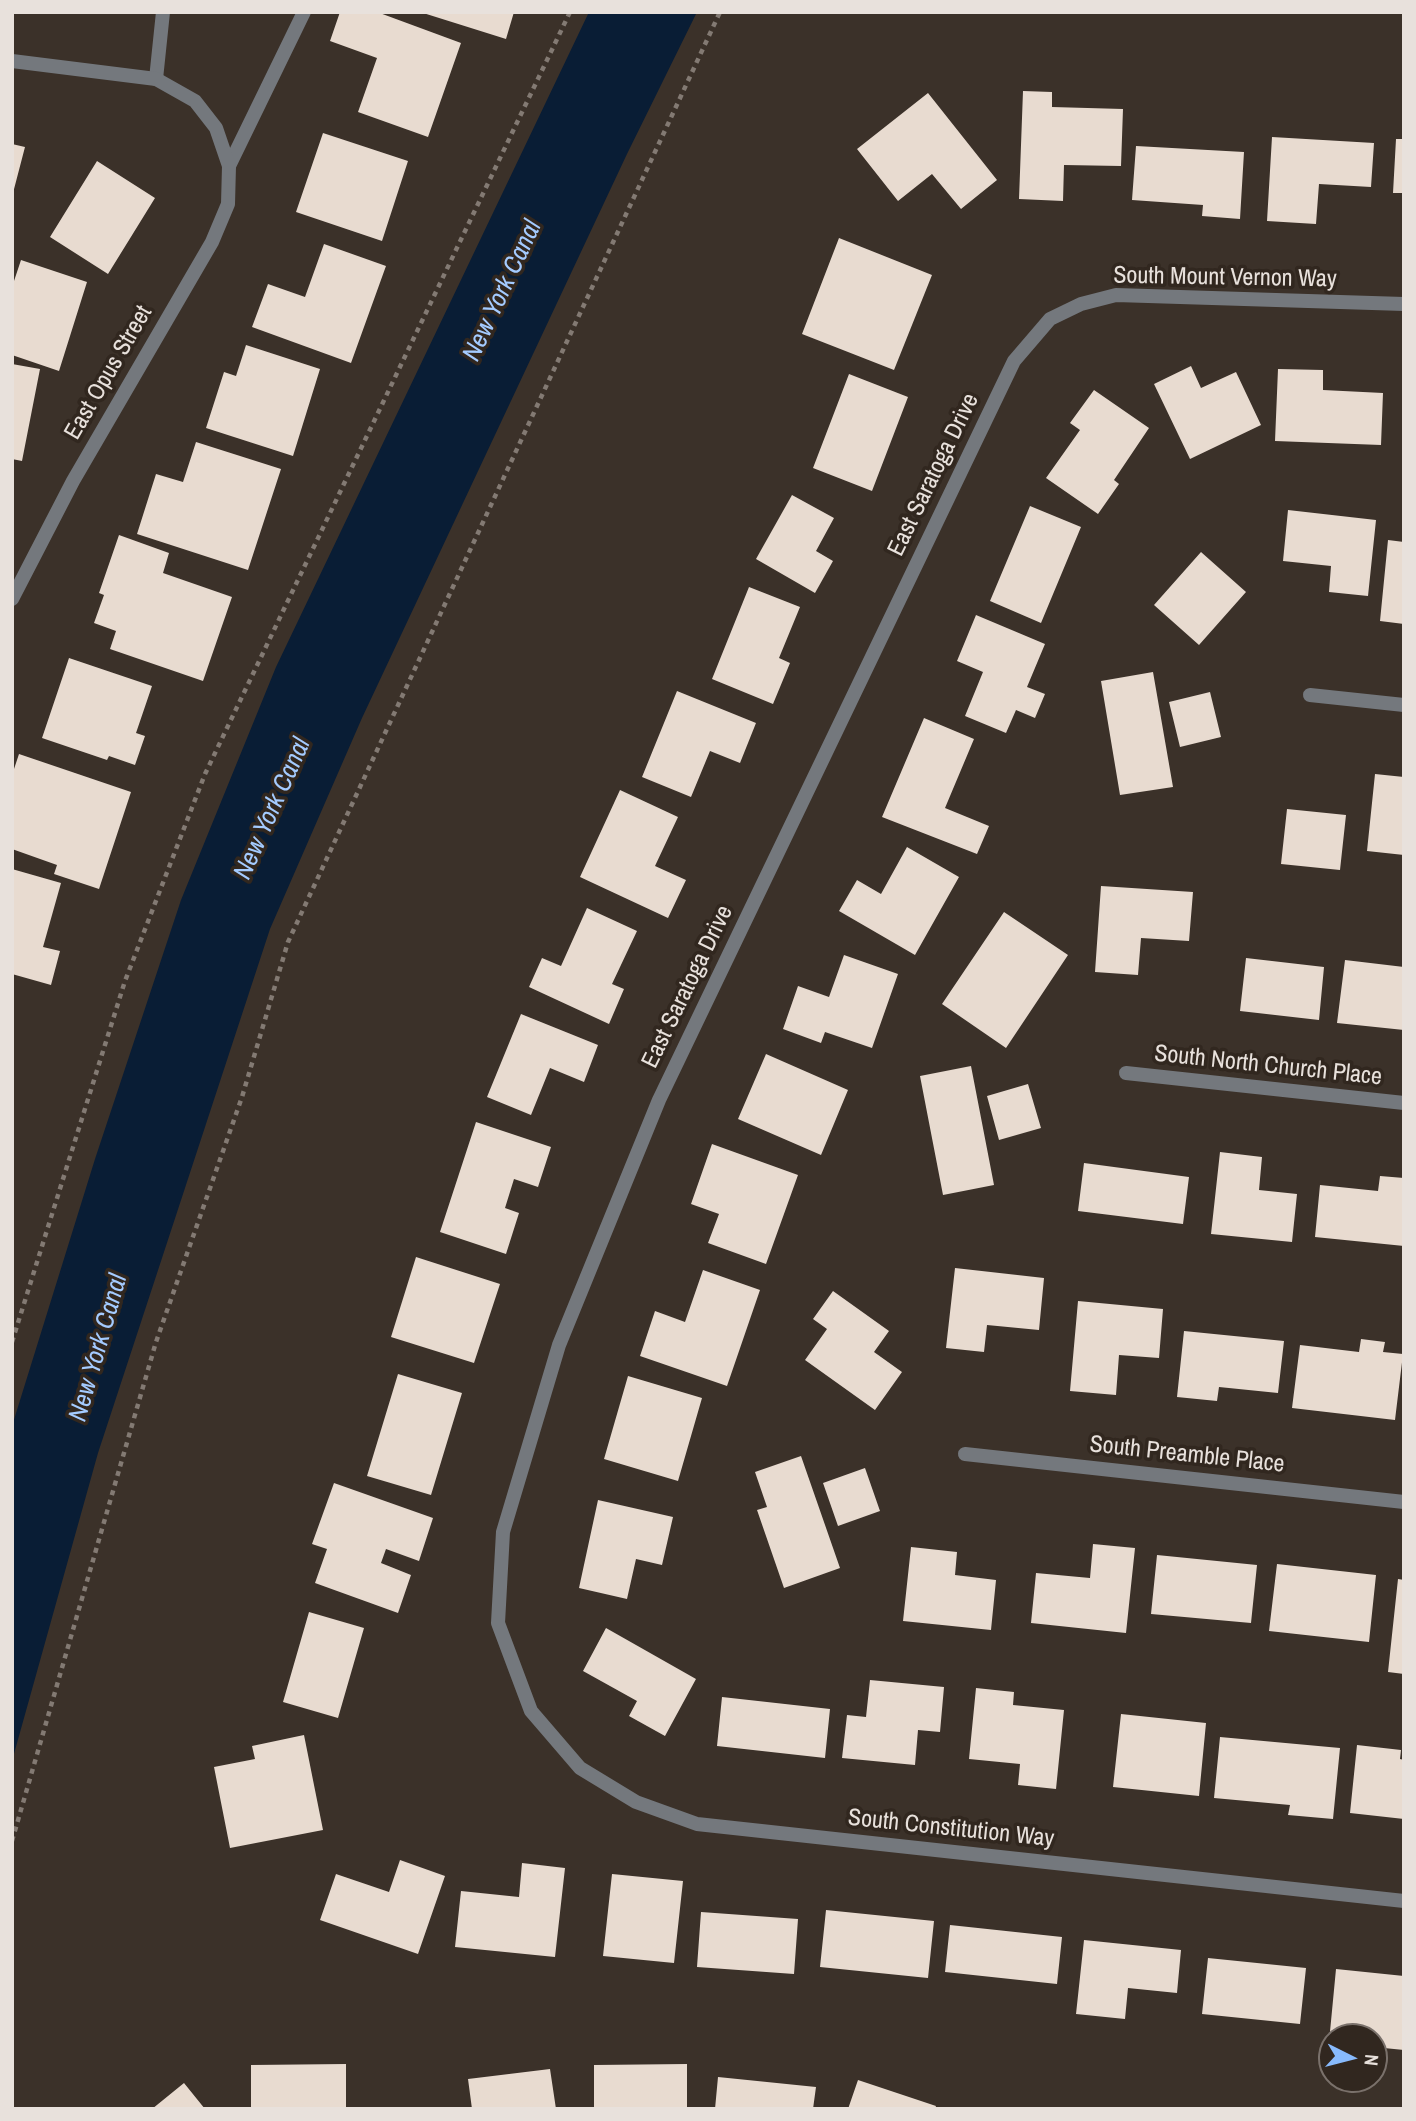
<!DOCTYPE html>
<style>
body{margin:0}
#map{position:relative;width:1416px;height:2121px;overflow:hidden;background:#3b3129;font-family:"Archivo Narrow",sans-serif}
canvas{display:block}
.frame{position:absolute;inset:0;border:14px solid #e8e1dc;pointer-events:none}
.north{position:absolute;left:1318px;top:2023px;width:70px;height:70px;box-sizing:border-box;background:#31271f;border:2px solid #7a716b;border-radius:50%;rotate:96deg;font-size:19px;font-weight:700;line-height:28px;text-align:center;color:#e8e1dc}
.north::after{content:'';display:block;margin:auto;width:24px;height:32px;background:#88bafc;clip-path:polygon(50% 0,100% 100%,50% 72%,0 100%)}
</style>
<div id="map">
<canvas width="1416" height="2121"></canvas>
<div class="frame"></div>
<div class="north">N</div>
</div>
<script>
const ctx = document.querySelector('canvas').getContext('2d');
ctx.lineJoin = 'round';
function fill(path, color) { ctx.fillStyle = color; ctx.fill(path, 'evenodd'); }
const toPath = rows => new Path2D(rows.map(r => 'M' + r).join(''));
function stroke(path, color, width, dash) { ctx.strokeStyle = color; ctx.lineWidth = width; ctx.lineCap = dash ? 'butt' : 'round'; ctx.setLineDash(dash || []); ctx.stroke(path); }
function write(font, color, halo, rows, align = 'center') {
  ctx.font = font + ' "Archivo Narrow",sans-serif'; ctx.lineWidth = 7; ctx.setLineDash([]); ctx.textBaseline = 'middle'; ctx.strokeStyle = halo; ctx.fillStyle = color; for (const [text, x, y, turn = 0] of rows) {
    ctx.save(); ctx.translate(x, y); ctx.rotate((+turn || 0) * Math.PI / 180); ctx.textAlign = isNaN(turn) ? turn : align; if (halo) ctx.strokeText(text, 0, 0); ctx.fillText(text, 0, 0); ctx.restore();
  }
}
fill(toPath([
 [589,12,697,12,627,154,362,718,270,929,98,1453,12,1761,12,1426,95,1159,181,900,276,667]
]), '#091d35');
fill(toPath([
 [340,12,377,12,461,43,428,137,358,112,377,58,330,41],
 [420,12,514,12,506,39],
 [1023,91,1052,92,1052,107,1123,109,1121,166,1064,165,1063,201,1019,199],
 [928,93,997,180,961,209,932,174,898,201,857,149],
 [323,133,408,161,382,241,296,212],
 [1272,137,1374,143,1371,187,1319,184,1316,224,1267,221],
 [1396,139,1404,139,1404,193,1393,193],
 [12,144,25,147,13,193,12,193],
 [1136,146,1244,152,1240,219,1202,216,1203,205,1132,200],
 [97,161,155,198,108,274,50,237],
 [839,238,932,275,894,370,802,334],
 [324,244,386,266,351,363,252,327,268,284,305,297],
 [21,260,87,282,59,371,12,355,12,287],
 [246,345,320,369,293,456,206,428,224,372,236,376],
 [12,364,40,369,22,461,12,459],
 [1191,366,1201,388,1236,372,1261,425,1190,459,1154,384],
 [1278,369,1323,370,1323,390,1383,393,1381,445,1275,441],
 [849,374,908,397,872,491,813,468],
 [1094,390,1149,428,1114,480,1119,484,1098,514,1046,478,1080,430,1070,423],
 [196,442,281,469,248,570,137,534,156,474,183,482],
 [792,495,834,518,816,551,833,561,815,593,756,559],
 [1030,506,1081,527,1041,623,990,601],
 [1288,510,1376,520,1368,596,1329,592,1331,566,1283,561],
 [119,535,169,553,163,573,232,597,203,681,110,649,116,631,94,623,104,595,99,593],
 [1388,540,1404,542,1404,624,1380,621],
 [1201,552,1246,592,1199,645,1154,605],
 [749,587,800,607,779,658,790,663,773,704,712,679],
 [976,615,1045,644,1027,687,1045,694,1035,718,1016,710,1006,733,965,716,983,672,957,661],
 [69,658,152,686,136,733,145,736,135,765,109,756,107,760,42,738],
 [1153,672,1173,787,1120,795,1101,681],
 [677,691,756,723,740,763,710,751,691,797,642,777],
 [1210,692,1221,737,1180,747,1169,702],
 [924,718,974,739,945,808,989,826,977,854,882,817],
 [19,754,131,792,99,889,54,874,57,865,12,849,12,775],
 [1375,774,1404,777,1404,855,1367,851],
 [620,790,678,817,655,866,686,880,668,918,580,877],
 [1287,809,1346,815,1340,870,1281,864],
 [907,847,959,877,915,955,839,911,857,880,881,894],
 [12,869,61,883,43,947,60,951,51,985,12,974],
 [1101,886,1193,892,1189,941,1141,938,1138,975,1095,972],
 [587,908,637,931,612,984,624,989,609,1024,529,987,542,958,561,966],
 [1004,912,1068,955,1006,1048,942,1004],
 [844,955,898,974,872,1048,825,1032,821,1043,783,1029,798,986,829,997],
 [1246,958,1324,967,1319,1020,1240,1011],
 [1345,960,1404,967,1404,1030,1337,1023],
 [521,1014,598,1045,584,1082,550,1068,531,1115,487,1097],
 [766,1054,848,1090,821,1155,738,1119],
 [971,1066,994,1185,943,1195,920,1076],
 [1028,1084,1041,1128,999,1140,987,1096],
 [476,1122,551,1147,538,1187,514,1179,505,1208,519,1213,506,1254,440,1232],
 [712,1144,798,1175,766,1264,708,1243,719,1214,691,1204],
 [1220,1152,1262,1157,1259,1190,1297,1194,1292,1242,1211,1234],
 [1084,1163,1189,1177,1183,1224,1078,1211],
 [1380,1176,1404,1178,1404,1246,1315,1237,1320,1185,1378,1191],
 [416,1257,500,1284,474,1363,391,1337],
 [955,1268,1044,1278,1039,1330,987,1325,984,1352,946,1348],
 [703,1270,760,1290,727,1386,640,1356,655,1311,685,1322],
 [833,1291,889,1331,874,1352,902,1372,875,1410,805,1360,827,1329,813,1319],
 [1078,1301,1163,1309,1159,1358,1119,1355,1116,1395,1070,1391],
 [1184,1331,1284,1341,1278,1393,1219,1387,1217,1401,1177,1397],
 [1361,1339,1385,1342,1383,1352,1403,1354,1395,1420,1292,1408,1300,1345,1359,1352],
 [398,1374,462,1393,431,1495,367,1476],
 [628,1376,702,1398,678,1481,604,1459],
 [801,1456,840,1568,784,1588,757,1510,767,1507,755,1472],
 [865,1468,880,1511,838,1526,823,1483],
 [334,1483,433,1518,419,1561,386,1549,381,1563,411,1575,398,1613,315,1583,327,1549,312,1544],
 [598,1500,673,1517,662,1565,636,1559,627,1599,579,1588],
 [1093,1544,1135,1548,1126,1633,1031,1623,1036,1573,1090,1578],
 [911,1547,957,1552,955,1575,996,1580,991,1630,903,1621],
 [1157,1555,1257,1565,1251,1623,1151,1614],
 [1277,1564,1376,1575,1369,1642,1269,1631],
 [1398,1579,1404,1580,1404,1674,1388,1672],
 [309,1612,364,1628,338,1718,283,1702],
 [606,1628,696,1679,665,1736,629,1716,637,1701,583,1671],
 [870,1680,944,1687,940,1732,918,1730,915,1765,842,1758,847,1715,866,1717],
 [976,1688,1014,1692,1013,1705,1064,1710,1056,1789,1018,1785,1020,1764,969,1759],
 [722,1697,830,1709,825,1758,717,1746],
 [1121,1714,1206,1723,1199,1796,1113,1787],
 [304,1735,323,1830,230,1848,214,1767,255,1759,252,1746],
 [1220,1737,1340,1748,1333,1819,1288,1815,1290,1805,1214,1798],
 [1357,1745,1401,1750,1400,1759,1404,1760,1404,1819,1350,1813],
 [400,1860,445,1876,418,1954,320,1920,336,1874,389,1892],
 [522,1863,565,1868,555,1957,455,1947,461,1891,519,1897],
 [612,1874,683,1881,674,1963,603,1956],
 [826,1910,934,1921,928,1978,820,1967],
 [701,1912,798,1919,794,1974,697,1967],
 [950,1925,1062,1937,1057,1984,945,1972],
 [1084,1940,1181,1950,1177,1993,1128,1988,1125,2019,1076,2014],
 [1208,1958,1306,1968,1300,2024,1202,2014],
 [1336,1969,1404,1976,1404,2050,1374,2047,1374,2037,1332,2037,1332,2043,1329,2042],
 [346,2064,346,2109,251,2109,251,2065],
 [687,2064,687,2109,594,2109,594,2065],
 [550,2069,556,2109,472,2109,468,2079],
 [718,2077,816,2087,813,2109,715,2109],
 [858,2080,936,2106,935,2109,848,2109],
 [184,2083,205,2109,152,2109]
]), '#e8dbd0');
stroke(toPath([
 [12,1342,125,981,205,774,570,12],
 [12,1841,156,1342,242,1097,288,942,720,12]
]), '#837a73', 4.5, [5, 5]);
stroke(toPath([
 [156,79,163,12],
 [229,166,304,12]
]), '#74787d', 14);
stroke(toPath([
 [12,61,156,79,195,101,216,128,229,166,228,204,212,242,73,481,12,599],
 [1404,304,1116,295,1081,304,1050,319,1014,361,659,1100,559,1345,503,1532,498,1623,531,1711,580,1768,636,1802,697,1824,1404,1901],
 [1310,695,1404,705],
 [1126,1073,1404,1103],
 [965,1454,1404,1502]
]), '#74787d', 14);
write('24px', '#e8e1dc', '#31271f', [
 ["South Mount Vernon Way",1225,278,1],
 ["East Opus Street",109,373,-60],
 ["East Saratoga Drive",934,475,-64],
 ["East Saratoga Drive",688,987,-64],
 ["South North Church Place",1268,1066,6],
 ["South Preamble Place",1187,1455,6],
 ["South Constitution Way",951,1829,6]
]);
write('italic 26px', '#a4cbff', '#31271f', [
 ["New York Canal",503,291,-65],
 ["New York Canal",273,809,-66],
 ["New York Canal",99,1348,-74]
]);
</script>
